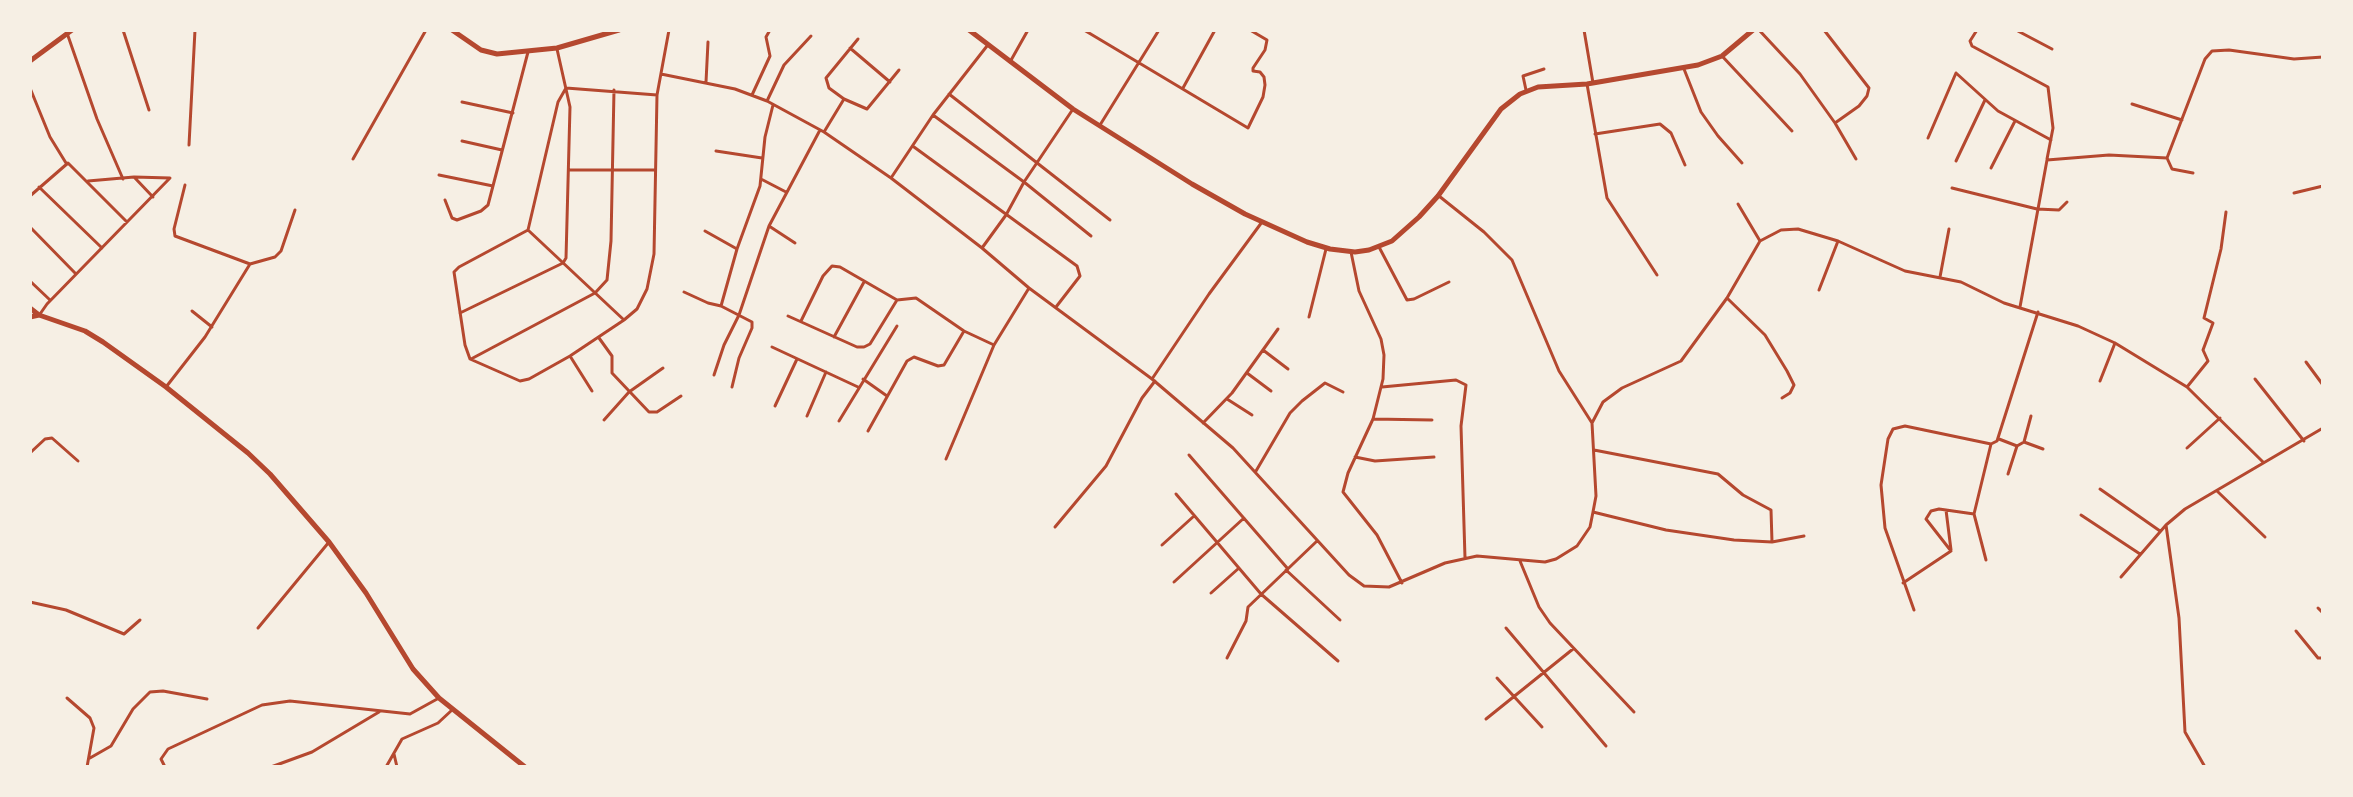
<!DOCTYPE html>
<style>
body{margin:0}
#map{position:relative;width:2353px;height:797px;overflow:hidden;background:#f6efe4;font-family:"Nunito Sans",sans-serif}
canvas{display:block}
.frame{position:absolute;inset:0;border:32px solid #f6efe4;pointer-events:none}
</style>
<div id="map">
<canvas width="2353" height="797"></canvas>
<div class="frame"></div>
</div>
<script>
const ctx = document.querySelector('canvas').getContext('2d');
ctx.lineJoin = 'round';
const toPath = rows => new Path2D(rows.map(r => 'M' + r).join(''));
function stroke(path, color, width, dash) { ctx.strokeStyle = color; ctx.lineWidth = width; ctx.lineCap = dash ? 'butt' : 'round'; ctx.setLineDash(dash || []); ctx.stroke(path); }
stroke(toPath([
 [123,30,149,110],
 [1084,30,1248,128,1263,97,1265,85,1264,77,1260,72,1253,71,1253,68,1265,50,1267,40,1250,30],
 [1584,30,1593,83],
 [1759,30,1800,74,1835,123,1856,159],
 [1824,30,1869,88,1867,96,1859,106,1835,123],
 [1977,30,1970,41,1972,46,2048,87,2053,128,2047,159],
 [2016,30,2052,49],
 [67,33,97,119,123,179],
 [858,39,826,78,829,88,844,99,867,109,899,70],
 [850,48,890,82],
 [1722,56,1792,131],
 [1010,62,1028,30],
 [1684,69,1701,112,1718,136,1742,163],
 [661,74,735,89,767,101,824,132,891,178,982,248,1029,288,1152,379,1233,448,1349,575,1364,586,1389,587,1445,563,1477,556,1545,562,1556,559,1577,546,1590,527,1593,512,1596,496,1592,423,1603,402,1622,388,1681,361,1727,298,1760,241,1781,230,1798,229,1838,241,1905,271,1961,282,2004,303,2078,326,2115,343,2187,387,2263,462],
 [706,82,708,42],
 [1587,84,1607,198,1657,275],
 [30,88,50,137,66,163],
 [1183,88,1215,30],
 [1526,90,1523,76,1544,69],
 [949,94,1110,220],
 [752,95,770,56,766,37,770,30],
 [767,101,784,65,811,36],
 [462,102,513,113],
 [2132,104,2182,120],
 [933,115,1024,182,1091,236],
 [1100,125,1159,30],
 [824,132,844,99],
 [1595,134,1660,124,1671,133,1685,165],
 [1928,138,1956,73,1998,111,2051,140],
 [462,141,502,150],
 [189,145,195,30],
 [914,147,1077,266,1080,276,1056,307],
 [716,151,762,158],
 [353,159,426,30],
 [1956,161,1985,100],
 [1991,168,2015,121],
 [570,170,655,170],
 [2193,173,2172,169,2167,158,2205,59,2212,51,2229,50,2294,59,2323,57],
 [439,175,493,186],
 [891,178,933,115,987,46],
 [761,179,786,192],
 [88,181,134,177,153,197],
 [185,185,174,229,175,236,250,264],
 [39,187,102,248],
 [1952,188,2037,209,2059,210,2067,202],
 [2294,193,2323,186],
 [30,196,68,163,127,222],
 [1439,196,1484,232,1512,260,1559,371,1592,423],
 [445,200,452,218,457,220,481,211,488,205,528,52],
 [1738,204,1760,241],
 [769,226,795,243],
 [30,227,76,274],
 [528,230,459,267,454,272,465,345,470,359,520,381,529,379,570,356,624,320,637,309,647,289,654,254,657,95,669,30],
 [705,231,737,249],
 [1379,247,1407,300,1414,299,1449,282],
 [982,248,1006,215,1024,182,1073,109],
 [1351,252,1359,291,1381,339,1384,355,1383,379,1373,419,1348,473,1343,492,1377,535,1402,583],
 [1940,277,1949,229],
 [30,281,50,300],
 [1819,290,1838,241],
 [684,292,708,303,721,306,752,322,752,328,739,358,732,387],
 [1727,298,1765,335,1787,371,1794,385,1790,393,1782,398],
 [721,306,737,249,760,186,765,137,773,105],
 [2020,307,2047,160,2109,155,2167,158],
 [192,311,212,327],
 [460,313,563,263,566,258,570,107,557,49],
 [40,314,47,304,170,178,134,177],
 [788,316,857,347,864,347,870,344,897,300,916,298,964,331,994,345],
 [1309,317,1326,249],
 [624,320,528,230,558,102,566,88,657,95],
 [801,321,823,276,832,266,840,267,897,300],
 [834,337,864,282],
 [599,338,612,356,612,373,649,412,657,412,681,396],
 [772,347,858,387],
 [1263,350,1288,369],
 [570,356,592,391],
 [471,359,595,293,607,280,611,241,614,90],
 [2306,362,2323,385],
 [1247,373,1271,391],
 [714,375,724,345,739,315,769,226,820,130],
 [863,379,887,396],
 [1152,379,1209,294,1262,222],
 [2255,379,2304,441],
 [2100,381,2115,343],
 [166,387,205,337,250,264,275,257,281,251,295,210],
 [1382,387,1456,380,1466,385,1461,426,1465,558],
 [2187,387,2208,361,2203,350,2213,323,2204,318,2221,249,2226,212],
 [1227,399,1252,415],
 [775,406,797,359],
 [807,416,826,372],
 [1373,419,1432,420],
 [604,420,629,392,663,368],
 [839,421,897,326],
 [1203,423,1232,393,1278,329],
 [868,431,907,361,914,357,938,366,944,365,964,331],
 [1999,439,2017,446,2008,474],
 [2024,442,2043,449],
 [2017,446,2024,442,2031,416],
 [2187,448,2220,418],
 [1594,450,1718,474,1743,495,1771,510,1772,542],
 [30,453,45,439,52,438,78,461],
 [1189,455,1288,569],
 [1355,457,1375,461,1434,457],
 [946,459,994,345,1029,288],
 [1256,471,1290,413,1302,401,1325,383,1343,392],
 [2100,489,2160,531],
 [2217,491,2265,537],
 [1176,494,1261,594,1338,661],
 [1946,510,1951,550],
 [1593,512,1666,530,1734,540,1772,542,1804,536],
 [1974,514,1986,560],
 [2081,515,2140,554],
 [2166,525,2179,618,2185,732,2205,767],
 [1055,527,1106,466,1142,398,1155,381],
 [1162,545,1194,516],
 [1520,561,1539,607,1550,623,1634,712],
 [1286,570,1340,620],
 [2121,577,2166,525,2185,509,2323,428],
 [1174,582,1244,518],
 [1903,583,1951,551,1926,519,1931,511,1939,509,1974,514,1991,444],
 [1211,593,1239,568],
 [30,602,66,610,124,634,140,620],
 [2318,608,2323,613],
 [1914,610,1885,528,1881,485,1888,439,1893,429,1905,426,1991,444,1997,441,2038,312],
 [258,628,329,542],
 [1506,628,1606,746],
 [2296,631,2318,658,2323,658],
 [1227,658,1246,621,1248,607,1317,541],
 [1497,678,1542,727],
 [67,698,90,718,94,728,87,767],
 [1486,719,1573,649],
 [394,754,397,767],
 [90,758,111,746,133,709,150,692,163,691,207,699],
 [165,767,161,759,168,749,262,705,290,701,410,714,439,698],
 [271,767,312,752,379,712],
 [386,767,402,739,438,723,452,710]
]), '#b5482f', 3);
stroke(toPath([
 [452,30,481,50,497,54,557,48,619,30],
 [969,30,1073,109,1192,184,1245,214,1307,242,1330,249,1355,252,1369,250,1392,241,1419,217,1438,196,1501,109,1520,94,1538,87,1587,84,1698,65,1722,56,1753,30],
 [30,61,72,30],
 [30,308,39,315,85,331,103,342,166,387,248,453,270,474,329,542,366,593,413,669,439,698,525,767],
 [30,317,39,315]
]), '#b5482f', 5);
</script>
